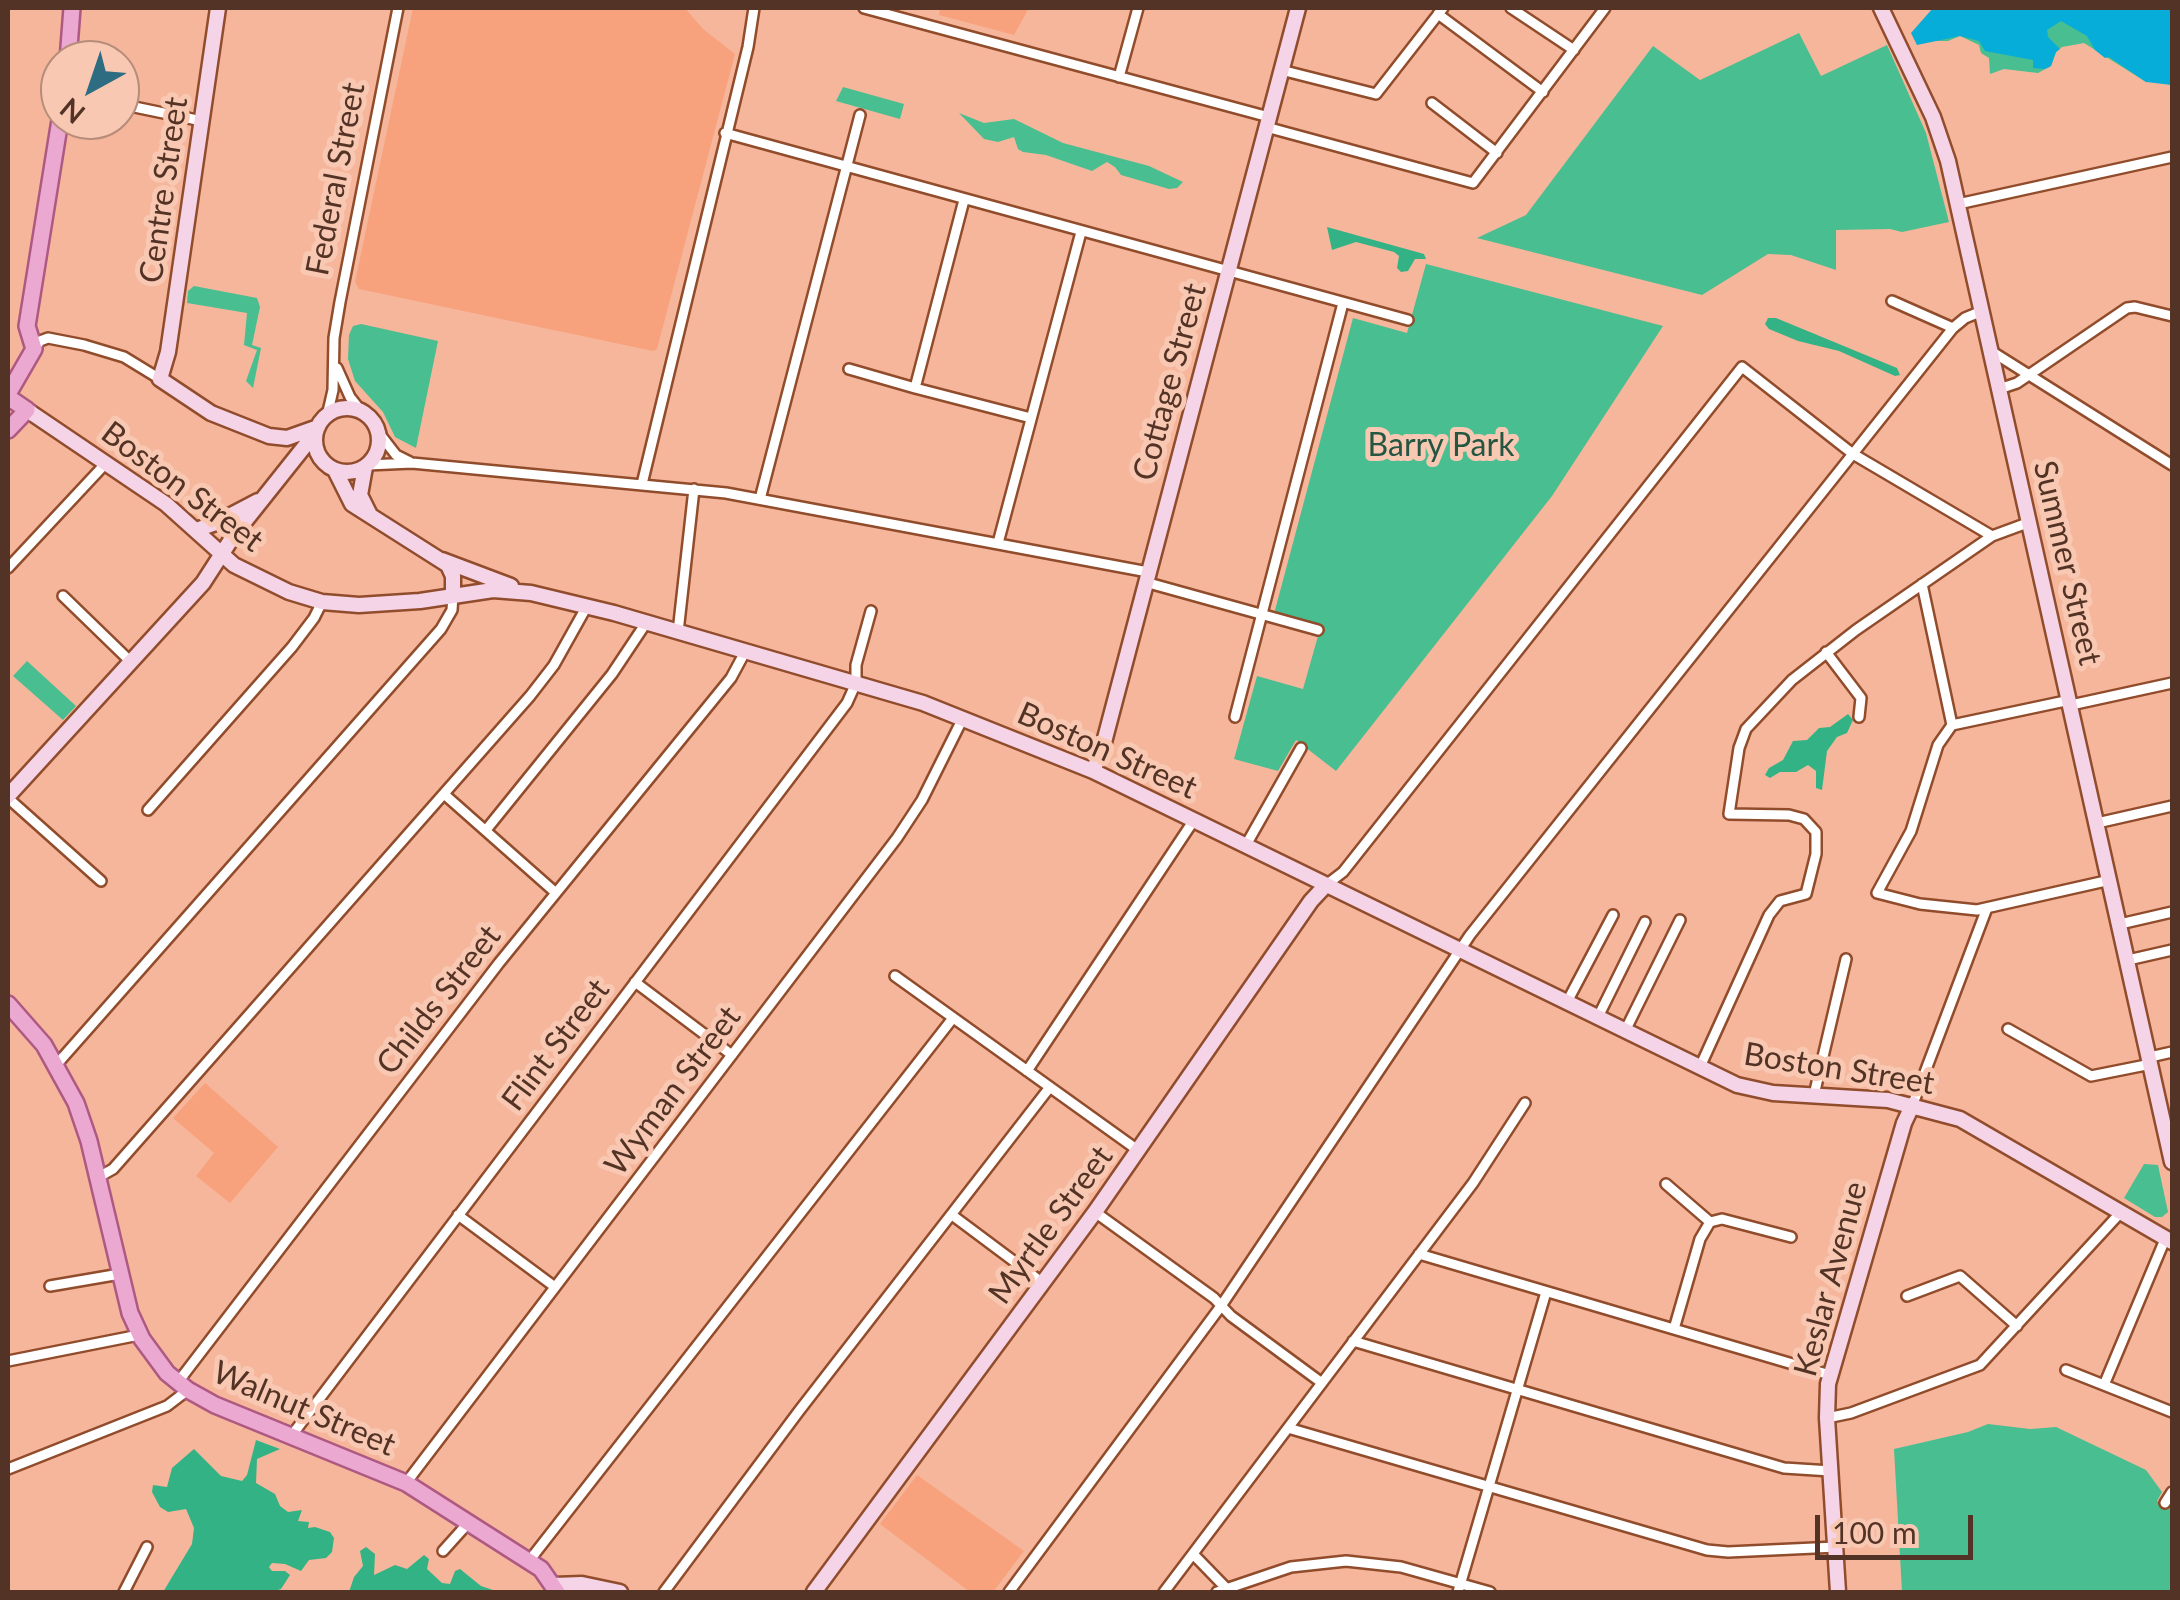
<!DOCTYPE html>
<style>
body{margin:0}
#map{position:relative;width:2180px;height:1600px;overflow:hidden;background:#f6b69b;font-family:Lato,sans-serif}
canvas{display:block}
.frame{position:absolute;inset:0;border:10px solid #533325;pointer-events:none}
.north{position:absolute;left:40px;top:40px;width:100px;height:100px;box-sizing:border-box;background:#f8c8b3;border:2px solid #b68c7a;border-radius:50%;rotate:220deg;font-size:28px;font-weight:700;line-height:40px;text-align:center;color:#533325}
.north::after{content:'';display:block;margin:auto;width:35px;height:45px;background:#2e6c82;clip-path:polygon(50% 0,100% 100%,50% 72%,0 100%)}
.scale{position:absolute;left:1815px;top:1515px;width:158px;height:45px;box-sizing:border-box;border:5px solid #533325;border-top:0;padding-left:12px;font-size:30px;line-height:35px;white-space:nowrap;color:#533325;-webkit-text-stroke:8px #f8c8b3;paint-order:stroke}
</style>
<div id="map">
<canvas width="2180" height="1600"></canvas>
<div class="frame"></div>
<div class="north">N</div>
<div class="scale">100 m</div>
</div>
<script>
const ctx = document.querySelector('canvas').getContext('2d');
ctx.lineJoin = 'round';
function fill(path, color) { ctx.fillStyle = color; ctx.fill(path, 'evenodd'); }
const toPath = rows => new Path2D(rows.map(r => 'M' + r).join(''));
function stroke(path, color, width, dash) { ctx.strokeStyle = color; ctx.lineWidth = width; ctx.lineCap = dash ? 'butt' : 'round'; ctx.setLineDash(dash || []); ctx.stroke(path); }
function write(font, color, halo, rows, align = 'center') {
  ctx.font = font + ' Lato,sans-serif'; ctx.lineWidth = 10; ctx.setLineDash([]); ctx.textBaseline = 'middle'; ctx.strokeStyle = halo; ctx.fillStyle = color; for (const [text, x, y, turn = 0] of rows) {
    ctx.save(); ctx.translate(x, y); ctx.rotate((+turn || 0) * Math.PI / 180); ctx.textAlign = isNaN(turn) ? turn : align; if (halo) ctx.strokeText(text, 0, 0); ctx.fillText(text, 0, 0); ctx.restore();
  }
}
fill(toPath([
 [413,8,685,8,703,29,735,54,657,349,653,351,359,289,355,282],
 [940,8,1029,8,1014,35,939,15],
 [205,1083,278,1147,230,1203,196,1176,214,1153,173,1118],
 [917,1475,1024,1551,993,1592,970,1592,880,1524]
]), '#f7a27d');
fill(toPath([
 [2094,8,2172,67,2172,86,2164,82,2146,82,2084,43,2062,47,2056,52,2051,66,2038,73,2004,69,1990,74,1989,58,1981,53,1979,45,1960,36,1948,41,1932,41],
 [1799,33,1821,76,1887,45,1926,133,1949,222,1902,232,1890,229,1836,230,1836,270,1791,255,1768,254,1702,295,1477,238,1526,215,1653,46,1700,80],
 [843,87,904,104,900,119,836,101],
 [959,113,984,123,1014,119,1063,143,1149,166,1183,182,1177,188,1169,189,1121,175,1115,167,1107,162,1092,171,1046,155,1023,152,1018,149,1014,137,998,142,984,139],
 [1426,264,1663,326,1552,496,1336,771,1296,740,1278,771,1234,759,1257,676,1303,689,1320,629,1274,614,1353,318,1407,333],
 [194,286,257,298,260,307,252,345,261,348,253,388,246,381,257,350,244,345,247,313,187,303,188,291],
 [361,324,438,341,416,448,395,437,383,412,355,381,348,359,349,335,353,326],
 [27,661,76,706,63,720,13,676],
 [2144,1164,2158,1165,2168,1212,2162,1217,2155,1217,2124,1198],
 [1988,1424,2030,1429,2056,1427,2146,1470,2162,1492,2157,1501,2167,1508,2170,1505,2172,1508,2172,1592,1902,1592,1894,1449,1968,1432]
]), '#48be91');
fill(toPath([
 [1327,227,1424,254,1426,259,1415,259,1408,271,1401,272,1397,268,1399,256,1394,252,1356,242,1332,250],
 [1768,318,1776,318,1897,368,1900,375,1895,376,1839,351,1798,341,1769,329,1765,324],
 [1848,714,1853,720,1847,733,1837,737,1827,751,1822,790,1816,788,1816,771,1808,765,1796,772,1780,772,1770,778,1765,775,1769,768,1783,760,1793,741,1807,740,1819,728,1830,727],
 [256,1440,280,1449,257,1459,256,1483,275,1494,280,1506,288,1512,302,1510,298,1521,309,1522,308,1528,315,1527,330,1532,334,1538,332,1552,326,1558,309,1560,301,1571,285,1564,272,1563,269,1567,272,1571,285,1571,290,1575,281,1589,272,1592,163,1592,192,1544,194,1528,186,1509,168,1512,160,1507,152,1492,153,1485,167,1487,172,1468,194,1449,221,1476,242,1481,247,1475],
 [366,1547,375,1554,374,1575,395,1565,407,1569,424,1555,429,1559,427,1569,442,1583,450,1584,455,1571,460,1569,481,1586,499,1592,349,1592,354,1577,363,1566,360,1551]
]), '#33b385');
fill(toPath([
 [1933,8,2172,8,2172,85,2146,82,2109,57,2105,58,2095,50,2087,36,2061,21,2047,30,2048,37,2060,49,2056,52,2051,66,2045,69,2033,68,2033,60,1985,51,1979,41,1960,36,1917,45,1911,33]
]), '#05add8');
const street = toPath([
 [864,8,1269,117],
 [1511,8,1574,50],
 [1438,14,1543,92],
 [1281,70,1376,94,1443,8],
 [1119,77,1138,8],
 [1432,103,1497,153],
 [120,104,202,121],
 [1266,127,1473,183,1605,8],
 [725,133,1408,320],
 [964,200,915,388,1031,418],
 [1958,204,2172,157],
 [1892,301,1953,328],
 [34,349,40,341,48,338,84,345,124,357,160,379],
 [1991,351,2172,465],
 [337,368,350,397,361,411],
 [849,369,915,388],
 [1999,389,2017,383,2127,308,2135,307,2172,316],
 [327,416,333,390,334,338,340,302,398,8],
 [379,433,396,455,410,462],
 [367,465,412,463,726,493,1148,572],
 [642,484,748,47,754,8],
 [760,499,860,115],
 [998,543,1081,232],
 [8,568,107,462],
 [1145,582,1318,630],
 [1922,584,1952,725],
 [63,596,131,662],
 [678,632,694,489],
 [1826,652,1861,698,1859,717],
 [2071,705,2172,683],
 [1235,717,1343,303],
 [1952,725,1938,745,1911,831,1877,893,1920,904,1977,910,2110,880],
 [1952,725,2070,700],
 [444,794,556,893],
 [8,798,101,881],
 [148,810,292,647,314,618,322,602],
 [2097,823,2172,806],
 [486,830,612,674,646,623],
 [1246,845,1301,748],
 [1326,885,1343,872,1742,367,1853,454,1992,536],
 [2120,924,2172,912],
 [2128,960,2172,950],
 [895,976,1139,1151],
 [635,982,732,1055],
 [1567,1002,1613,915],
 [1598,1017,1645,922],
 [2008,1029,2091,1076,2151,1064],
 [1625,1031,1680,920],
 [2150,1057,2172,1052],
 [57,1064,441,629,452,610,453,595],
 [1700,1067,1769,915,1780,901,1806,894,1816,854,1816,832,1804,819,1789,815,1729,814,1739,748,1746,729,1792,680,1856,630,1992,536,2030,522],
 [1027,1071,1194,820],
 [1814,1095,1846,959],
 [1913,1104,1987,908],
 [97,1178,113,1169,530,696,554,665,587,606],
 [1666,1184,1710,1222],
 [1095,1212,1214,1298,1231,1316,1322,1383],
 [458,1215,555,1287],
 [952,1215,1043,1283],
 [1710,1222,1722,1219,1791,1237],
 [1419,1254,1830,1375],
 [50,1286,120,1274],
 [1907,1296,1960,1276,2017,1326],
 [1674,1329,1700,1239,1710,1222],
 [1353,1341,1784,1468,1831,1471],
 [8,1361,139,1335],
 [2066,1370,2172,1412],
 [178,1382,499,963,731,678,745,652],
 [2104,1385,2166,1237],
 [1827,1418,1851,1413,1980,1365,2122,1211],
 [1288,1428,1707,1550,1728,1552,1836,1547],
 [292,1435,847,703,856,683,856,665,871,611],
 [8,1469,167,1406,188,1390],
 [406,1483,897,838,922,800,963,718],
 [2165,1503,2172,1492],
 [443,1551,470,1521],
 [1193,1554,1227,1589],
 [529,1561,953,1018],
 [124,1592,147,1547],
 [664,1592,799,1411,1050,1087],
 [1009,1592,1221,1306,1470,935,1953,328,1965,318,1982,311],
 [1164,1592,1473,1183,1525,1103],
 [1217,1592,1291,1567,1346,1561,1401,1567,1490,1592],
 [1458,1592,1546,1292]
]);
const secondary = toPath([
 [218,8,168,352,160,379,211,413,269,436,287,438,318,427],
 [1881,8,1933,117,1948,161,2172,1162],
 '315 440a32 32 0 1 1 64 0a32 32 0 1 1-64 0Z',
 [27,410,166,504,234,565,289,592,322,602,359,605,420,601,493,590,531,593,614,613,923,703,1093,771,1737,1085,1773,1093,1888,1100,1960,1119,2172,1242],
 [365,467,360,495,370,515],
 [335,470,352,504,448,565,453,576,453,595],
 [196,530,216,523,258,501],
 [442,560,511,586],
 [1093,771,1103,746,1298,8],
 [8,796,203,583,234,535,316,432],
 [554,1585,582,1584,620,1592],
 [814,1592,1095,1212,1311,901,1326,885],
 [1838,1592,1827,1418,1828,1384,1904,1123,1913,1104]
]);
const primary = toPath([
 [68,60,72,8],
 [8,394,34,349,27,326,60,120],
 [8,397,27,410,8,430],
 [8,1004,44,1045,76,1103,89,1141,130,1313,142,1339,167,1373,188,1390,215,1405,406,1483,541,1569,557,1592]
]);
stroke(street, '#914c2c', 14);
stroke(secondary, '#914c2c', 19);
stroke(primary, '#ad5981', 20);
stroke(street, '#fff', 9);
stroke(secondary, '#f5d4e8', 14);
stroke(primary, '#eba8d1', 15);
write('32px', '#533325', '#f8c8b3', [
 ["Federal Street",336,179,-79],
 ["Centre Street",164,190,-82],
 ["Cottage Street",1170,382,-75],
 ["Boston Street",182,487,37],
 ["Summer Street",2067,563,77],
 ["Boston Street",1107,751,24],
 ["Childs Street",439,1000,-52],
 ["Flint Street",556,1045,-53],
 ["Boston Street",1839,1069,9],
 ["Wyman Street",673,1091,-53],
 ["Myrtle Street",1051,1225,-54],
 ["Keslar Avenue",1831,1279,-75],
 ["Walnut Street",304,1409,23]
]);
write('32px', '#245641', '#f8c8b3', [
 ["Barry Park",1441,446]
]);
</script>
